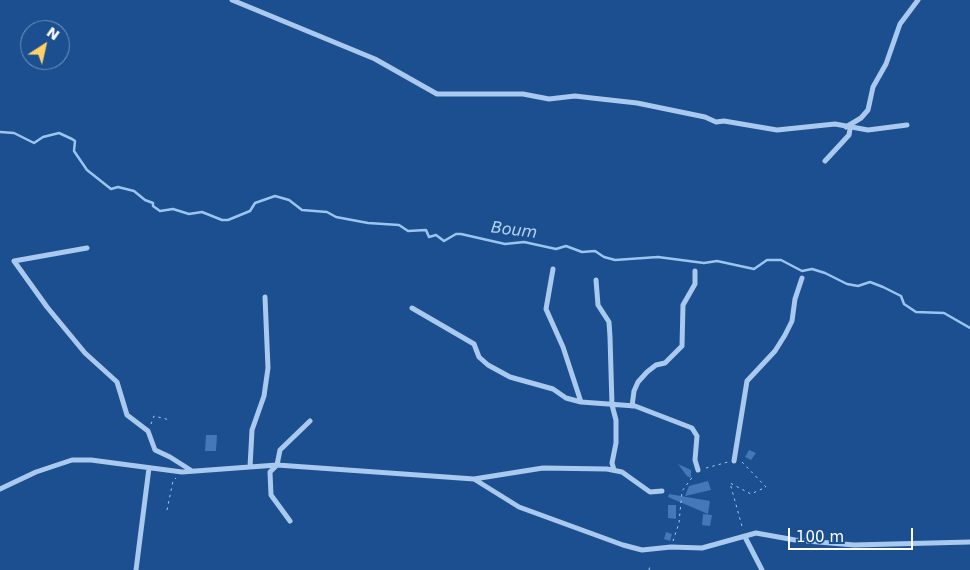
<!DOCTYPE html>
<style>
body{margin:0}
#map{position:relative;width:970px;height:570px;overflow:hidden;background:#1b4f8f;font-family:"DejaVu Sans",sans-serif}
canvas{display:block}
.north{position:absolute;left:20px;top:20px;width:50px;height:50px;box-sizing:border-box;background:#1b4f8f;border:1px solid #7695bc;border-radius:50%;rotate:35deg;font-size:14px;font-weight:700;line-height:20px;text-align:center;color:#fff}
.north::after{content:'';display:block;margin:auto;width:18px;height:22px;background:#ffd166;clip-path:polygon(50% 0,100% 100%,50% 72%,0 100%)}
.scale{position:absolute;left:788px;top:528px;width:125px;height:22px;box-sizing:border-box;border:2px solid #fff;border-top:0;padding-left:6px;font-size:15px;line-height:18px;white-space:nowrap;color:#fff;-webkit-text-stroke:4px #1b4f8f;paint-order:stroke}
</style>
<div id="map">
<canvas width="970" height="570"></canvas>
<div class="north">N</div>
<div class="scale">100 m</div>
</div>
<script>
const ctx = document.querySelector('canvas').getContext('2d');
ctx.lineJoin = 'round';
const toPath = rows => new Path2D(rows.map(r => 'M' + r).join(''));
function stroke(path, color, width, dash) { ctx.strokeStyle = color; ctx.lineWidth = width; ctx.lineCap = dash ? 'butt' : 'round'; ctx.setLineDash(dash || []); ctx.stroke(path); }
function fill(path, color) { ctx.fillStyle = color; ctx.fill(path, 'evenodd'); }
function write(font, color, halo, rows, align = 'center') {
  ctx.font = font + ' "DejaVu Sans",sans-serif'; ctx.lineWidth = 5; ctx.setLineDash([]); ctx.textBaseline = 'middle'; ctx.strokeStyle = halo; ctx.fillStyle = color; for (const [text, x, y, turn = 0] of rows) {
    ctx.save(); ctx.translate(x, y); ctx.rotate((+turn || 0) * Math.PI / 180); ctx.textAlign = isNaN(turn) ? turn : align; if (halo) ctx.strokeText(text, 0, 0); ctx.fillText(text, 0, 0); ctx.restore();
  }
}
stroke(toPath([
 [0,132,14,133,34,143,43,137,59,133,72,139,75,141,74,151,87,170,111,189,118,187,134,191,145,200,153,203,153,206,160,211,173,209,189,214,202,212,222,220,228,220,250,211,255,203,275,196,289,200,302,210,327,212,336,217,368,223,399,225,408,231,426,230,429,237,436,235,444,241,456,234,461,234,505,244,524,242,556,249,566,246,582,252,595,251,604,257,615,260,658,257,704,263,717,261,754,269,767,260,781,260,802,271,812,269,825,273,847,284,858,286,870,282,883,287,901,296,904,304,916,312,944,313,970,328]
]), '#9cc4f0', 2.5);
fill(toPath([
 [206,435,217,435,216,451,205,451],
 [749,450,756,453,751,460,745,457],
 [678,464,691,470,691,478,687,476],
 [708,481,711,490,685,496,689,486],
 [669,494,710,501,708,514,668,497],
 [668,505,676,505,676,519,668,518],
 [703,514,712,515,710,526,702,525],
 [666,532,672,534,670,541,664,539]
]), '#4478b7');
stroke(toPath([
 [151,424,154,416,170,420],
 [742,462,766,487,751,494,730,483,743,530],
 [706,468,728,462],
 [167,510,173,481,176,478],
 [673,541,679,523,682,491,694,475],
 [649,570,650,566]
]), '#a9c9ee', 1, [2.5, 4]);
stroke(toPath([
 [232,0,375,59,437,94,523,94,549,99,575,96,592,98,637,103,705,117,716,122,724,121,777,130,835,124,868,130,907,125],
 [846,127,861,118,868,110,873,87,886,64,900,24,918,0],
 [825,161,849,135,850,129],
 [87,248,14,261,47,307,85,353,117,382,127,415,148,431,155,450,170,457,192,471],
 [553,269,546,309,563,347,581,402],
 [596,280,598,305,609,322,610,337,612,405,616,420,616,443,612,463,614,470],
 [412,308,474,344,479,357,488,365,510,377,553,389,566,398,581,402,635,406,692,428,697,436,695,460,698,470],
 [632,406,634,391,638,382,647,372,656,365,665,363,682,346,683,305,695,284,695,271],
 [734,461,747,381,775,351,785,335,792,321,795,299,802,278],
 [250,467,252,430,264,396,268,368,265,297],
 [474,479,543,468,607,469,622,472,650,492,662,491],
 [0,489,36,472,72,460,91,460,182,472,277,465,474,479,519,507,623,545,642,550,671,547,702,548,756,533,795,540,854,545,970,542],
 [290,521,271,495,270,472,277,465,280,450,310,421],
 [745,537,762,570],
 [136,570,149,468]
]), '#a9c9ee', 5);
write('italic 16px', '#b5d3f5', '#1b4f8f', [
 ["Boum",514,231,7]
]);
</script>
